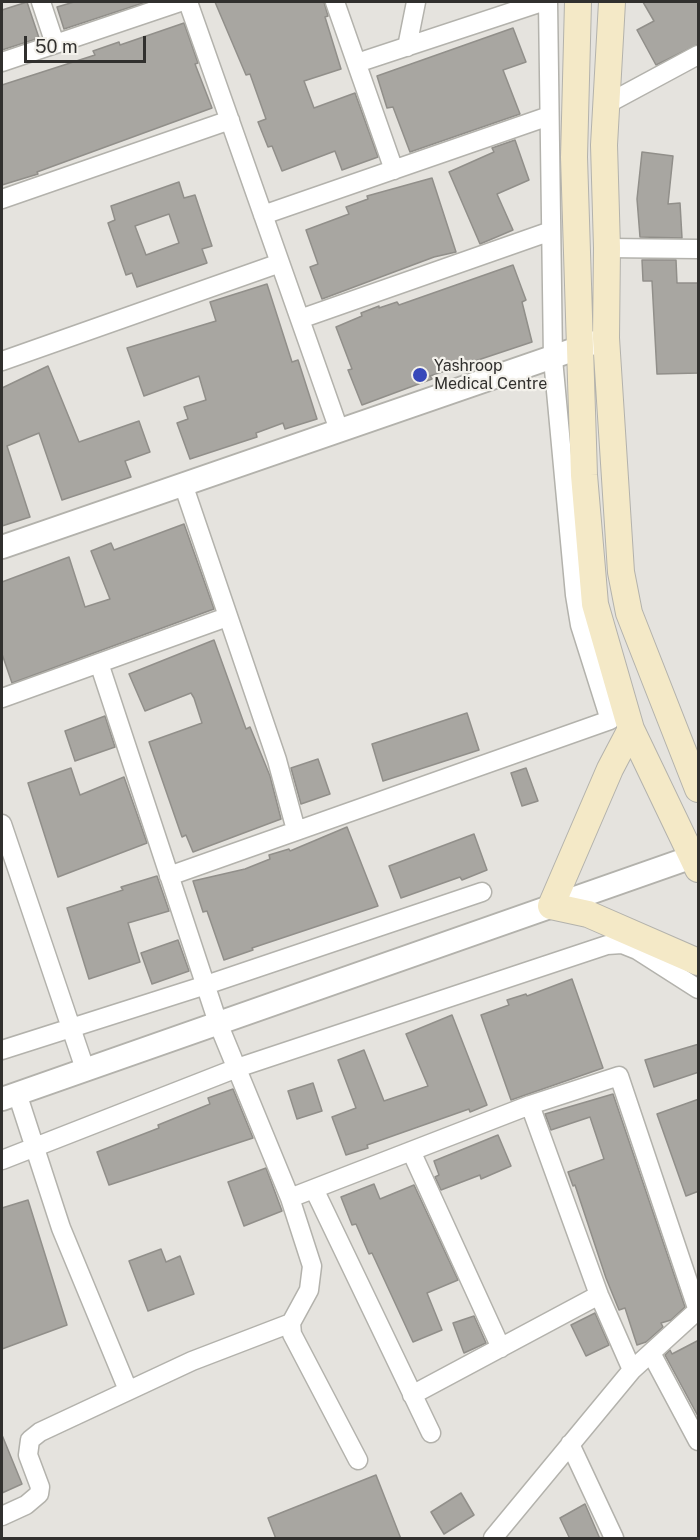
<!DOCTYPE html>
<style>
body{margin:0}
#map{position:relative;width:700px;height:1540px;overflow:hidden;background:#e5e3de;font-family:"Public Sans",sans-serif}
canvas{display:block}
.frame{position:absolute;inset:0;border:3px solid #31302e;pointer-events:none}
.scale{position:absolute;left:24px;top:36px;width:122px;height:27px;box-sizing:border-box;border:3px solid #31302e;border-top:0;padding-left:8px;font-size:18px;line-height:21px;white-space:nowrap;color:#31302e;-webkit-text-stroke:4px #f3f1eb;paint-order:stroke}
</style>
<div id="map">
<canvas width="700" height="1540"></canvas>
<div class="frame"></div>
<div class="scale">50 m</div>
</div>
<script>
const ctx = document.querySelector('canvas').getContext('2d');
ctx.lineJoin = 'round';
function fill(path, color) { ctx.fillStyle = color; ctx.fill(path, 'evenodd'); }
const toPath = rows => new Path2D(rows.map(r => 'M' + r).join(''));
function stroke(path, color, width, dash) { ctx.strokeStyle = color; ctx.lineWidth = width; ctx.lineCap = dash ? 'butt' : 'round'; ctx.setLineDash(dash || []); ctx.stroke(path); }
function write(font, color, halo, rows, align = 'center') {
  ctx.font = font + ' "Public Sans",sans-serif'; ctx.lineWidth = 4.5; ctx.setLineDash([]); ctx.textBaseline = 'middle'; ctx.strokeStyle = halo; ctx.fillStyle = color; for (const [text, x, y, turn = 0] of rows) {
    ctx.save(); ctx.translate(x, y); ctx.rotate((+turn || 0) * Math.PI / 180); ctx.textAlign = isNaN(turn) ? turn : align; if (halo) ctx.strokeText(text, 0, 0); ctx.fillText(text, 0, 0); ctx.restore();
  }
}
const building = toPath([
 [27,2,39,38,2,50,2,10,27,2],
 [74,2,146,2,64,29,57,7,74,2],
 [215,2,324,2,328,16,325,17,341,69,304,81,314,108,355,93,378,157,342,170,335,151,282,171,272,146,268,147,258,122,266,119,250,74,246,75,215,2],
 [643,2,699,2,699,44,656,65,637,30,654,21,643,2],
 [184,23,198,63,195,64,212,108,37,172,38,174,2,185,2,85,95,55,93,51,119,42,120,45,184,23],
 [513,28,526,62,503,70,520,114,410,152,393,107,387,108,377,76,513,28],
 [515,140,529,180,497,194,513,230,480,244,449,172,494,152,492,148,515,140],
 [642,152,673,156,668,204,680,203,682,238,640,237,637,199,642,152],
 [432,178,456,252,434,257,322,299,310,267,318,264,306,230,349,214,346,207,368,199,367,196,432,178],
 [179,182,184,198,195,195,212,246,202,249,207,263,137,287,132,273,126,275,108,223,115,220,111,206,179,182],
 [169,214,179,243,146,255,135,226,169,214],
 [642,260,676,260,677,283,699,283,699,373,657,374,652,281,643,281,642,260],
 [513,265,526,300,522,302,532,342,430,376,432,379,362,405,348,370,352,369,336,327,362,316,361,313,379,306,379,308,397,302,399,305,513,265],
 [267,284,292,362,298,360,317,419,285,429,283,423,256,433,257,437,190,459,177,423,188,419,184,407,206,400,199,376,144,396,127,348,216,321,210,302,267,284],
 [48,366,79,442,139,421,150,452,125,461,131,477,62,500,39,433,7,446,30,517,2,526,2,388,48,366],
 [184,524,214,609,12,683,2,654,2,582,69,557,85,607,110,599,91,551,111,543,114,550,184,524],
 [214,640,246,729,250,727,270,776,281,819,193,852,186,835,182,837,149,742,202,723,194,698,191,693,145,711,129,674,214,640],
 [467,713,479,750,383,781,372,744,467,713],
 [105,716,115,747,75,761,65,731,105,716],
 [318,759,330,794,301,804,291,768,318,759],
 [71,768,80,795,124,777,147,843,58,877,28,783,71,768],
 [526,768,538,801,522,806,511,773,526,768],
 [347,827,378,906,252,948,253,950,224,960,207,911,203,912,193,881,245,869,270,859,269,855,289,849,290,851,347,827],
 [474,834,487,870,462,880,460,877,401,898,389,866,474,834],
 [157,876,169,911,128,923,140,962,89,979,67,908,123,890,121,887,157,876],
 [178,940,189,971,152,984,141,953,178,940],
 [572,979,603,1068,511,1100,481,1015,509,1005,507,1000,526,994,527,996,572,979],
 [452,1015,487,1105,470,1112,469,1109,367,1145,368,1148,346,1155,332,1117,356,1108,338,1060,364,1050,384,1101,428,1086,406,1034,452,1015],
 [699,1044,699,1072,654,1087,645,1060,699,1044],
 [313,1083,322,1111,297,1119,288,1091,313,1083],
 [233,1089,253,1138,109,1185,97,1152,159,1128,158,1125,210,1104,208,1098,233,1089],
 [613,1094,685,1307,671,1320,661,1323,663,1327,646,1342,637,1345,625,1308,619,1310,606,1278,575,1185,573,1186,568,1172,604,1159,590,1117,551,1130,545,1114,613,1094],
 [699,1099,699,1191,686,1196,657,1114,699,1099],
 [498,1135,511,1166,481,1179,480,1175,441,1190,435,1177,439,1175,434,1161,498,1135],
 [266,1168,282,1211,244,1226,228,1182,266,1168],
 [374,1184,380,1199,414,1185,458,1280,427,1293,442,1330,413,1342,372,1253,369,1254,356,1224,352,1225,341,1197,374,1184],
 [28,1200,67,1325,2,1349,2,1208,28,1200],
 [161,1249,166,1262,180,1256,194,1294,148,1311,129,1261,161,1249],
 [595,1313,609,1345,586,1356,571,1325,595,1313],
 [474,1316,486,1343,464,1353,453,1323,474,1316],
 [699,1340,699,1418,665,1355,670,1350,672,1354,699,1340],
 [2,1435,22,1484,2,1493,2,1435],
 [376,1475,401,1539,276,1539,268,1518,376,1475],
 [461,1493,474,1515,444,1534,431,1512,461,1493],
 [585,1504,600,1539,570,1539,560,1518,585,1504]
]);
fill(building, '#a8a6a1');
stroke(building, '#918f8a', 1.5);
const minor = toPath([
 [41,2,55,44],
 [188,2,339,430],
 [335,2,394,170],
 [407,47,416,2],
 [2,62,180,2],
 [357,63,542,2],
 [607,104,698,55],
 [2,199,230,120],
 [263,215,549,116],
 [607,248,698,249],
 [300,319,551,231],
 [2,361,280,263],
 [183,484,277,760,296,830],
 [99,663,218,1023,290,1198,312,1266,309,1290,291,1323,292,1334,358,1460],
 [2,698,227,617],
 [2,824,85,1069],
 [169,876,610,720,580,625,575,595,553,359,548,2],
 [2,1050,206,985,482,892],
 [17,1093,61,1228,128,1390],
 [530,1105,599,1295,632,1370],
 [411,1151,501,1348],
 [2,1160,237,1068,607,945,622,944,637,950,698,989],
 [314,1189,431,1433],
 [290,1198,530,1105,619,1076,698,1311],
 [651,1353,698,1441],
 [412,1395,599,1295],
 [570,1444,614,1538],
 [2,1516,26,1505,39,1494,40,1487,28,1455,30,1440,40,1432,192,1361,291,1323],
 [493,1538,632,1370,698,1310]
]);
const tertiary = toPath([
 [2,547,596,342],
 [2,1099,698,855]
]);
const secondary = toPath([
 [578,2,574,157,584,475,595,604,631,729,698,869],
 [612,2,604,145,607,248,606,338,621,572,629,613,698,789],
 [631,729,610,769,551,906,588,914,698,962]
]);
stroke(minor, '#b3b2ac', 21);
stroke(tertiary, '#b3b2ac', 26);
stroke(secondary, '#b3b2ac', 28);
stroke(minor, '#fff', 18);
stroke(tertiary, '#fff', 22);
stroke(secondary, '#f4e9c7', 26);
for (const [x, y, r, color] of [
 [420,375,8,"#3748ba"]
]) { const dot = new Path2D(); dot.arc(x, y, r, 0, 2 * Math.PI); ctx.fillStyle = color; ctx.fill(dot); stroke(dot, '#f3f1eb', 2); }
write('16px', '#31302e', '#f3f1eb', [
 ["Yashroop",434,366],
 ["Medical Centre",434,384]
], 'left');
</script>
